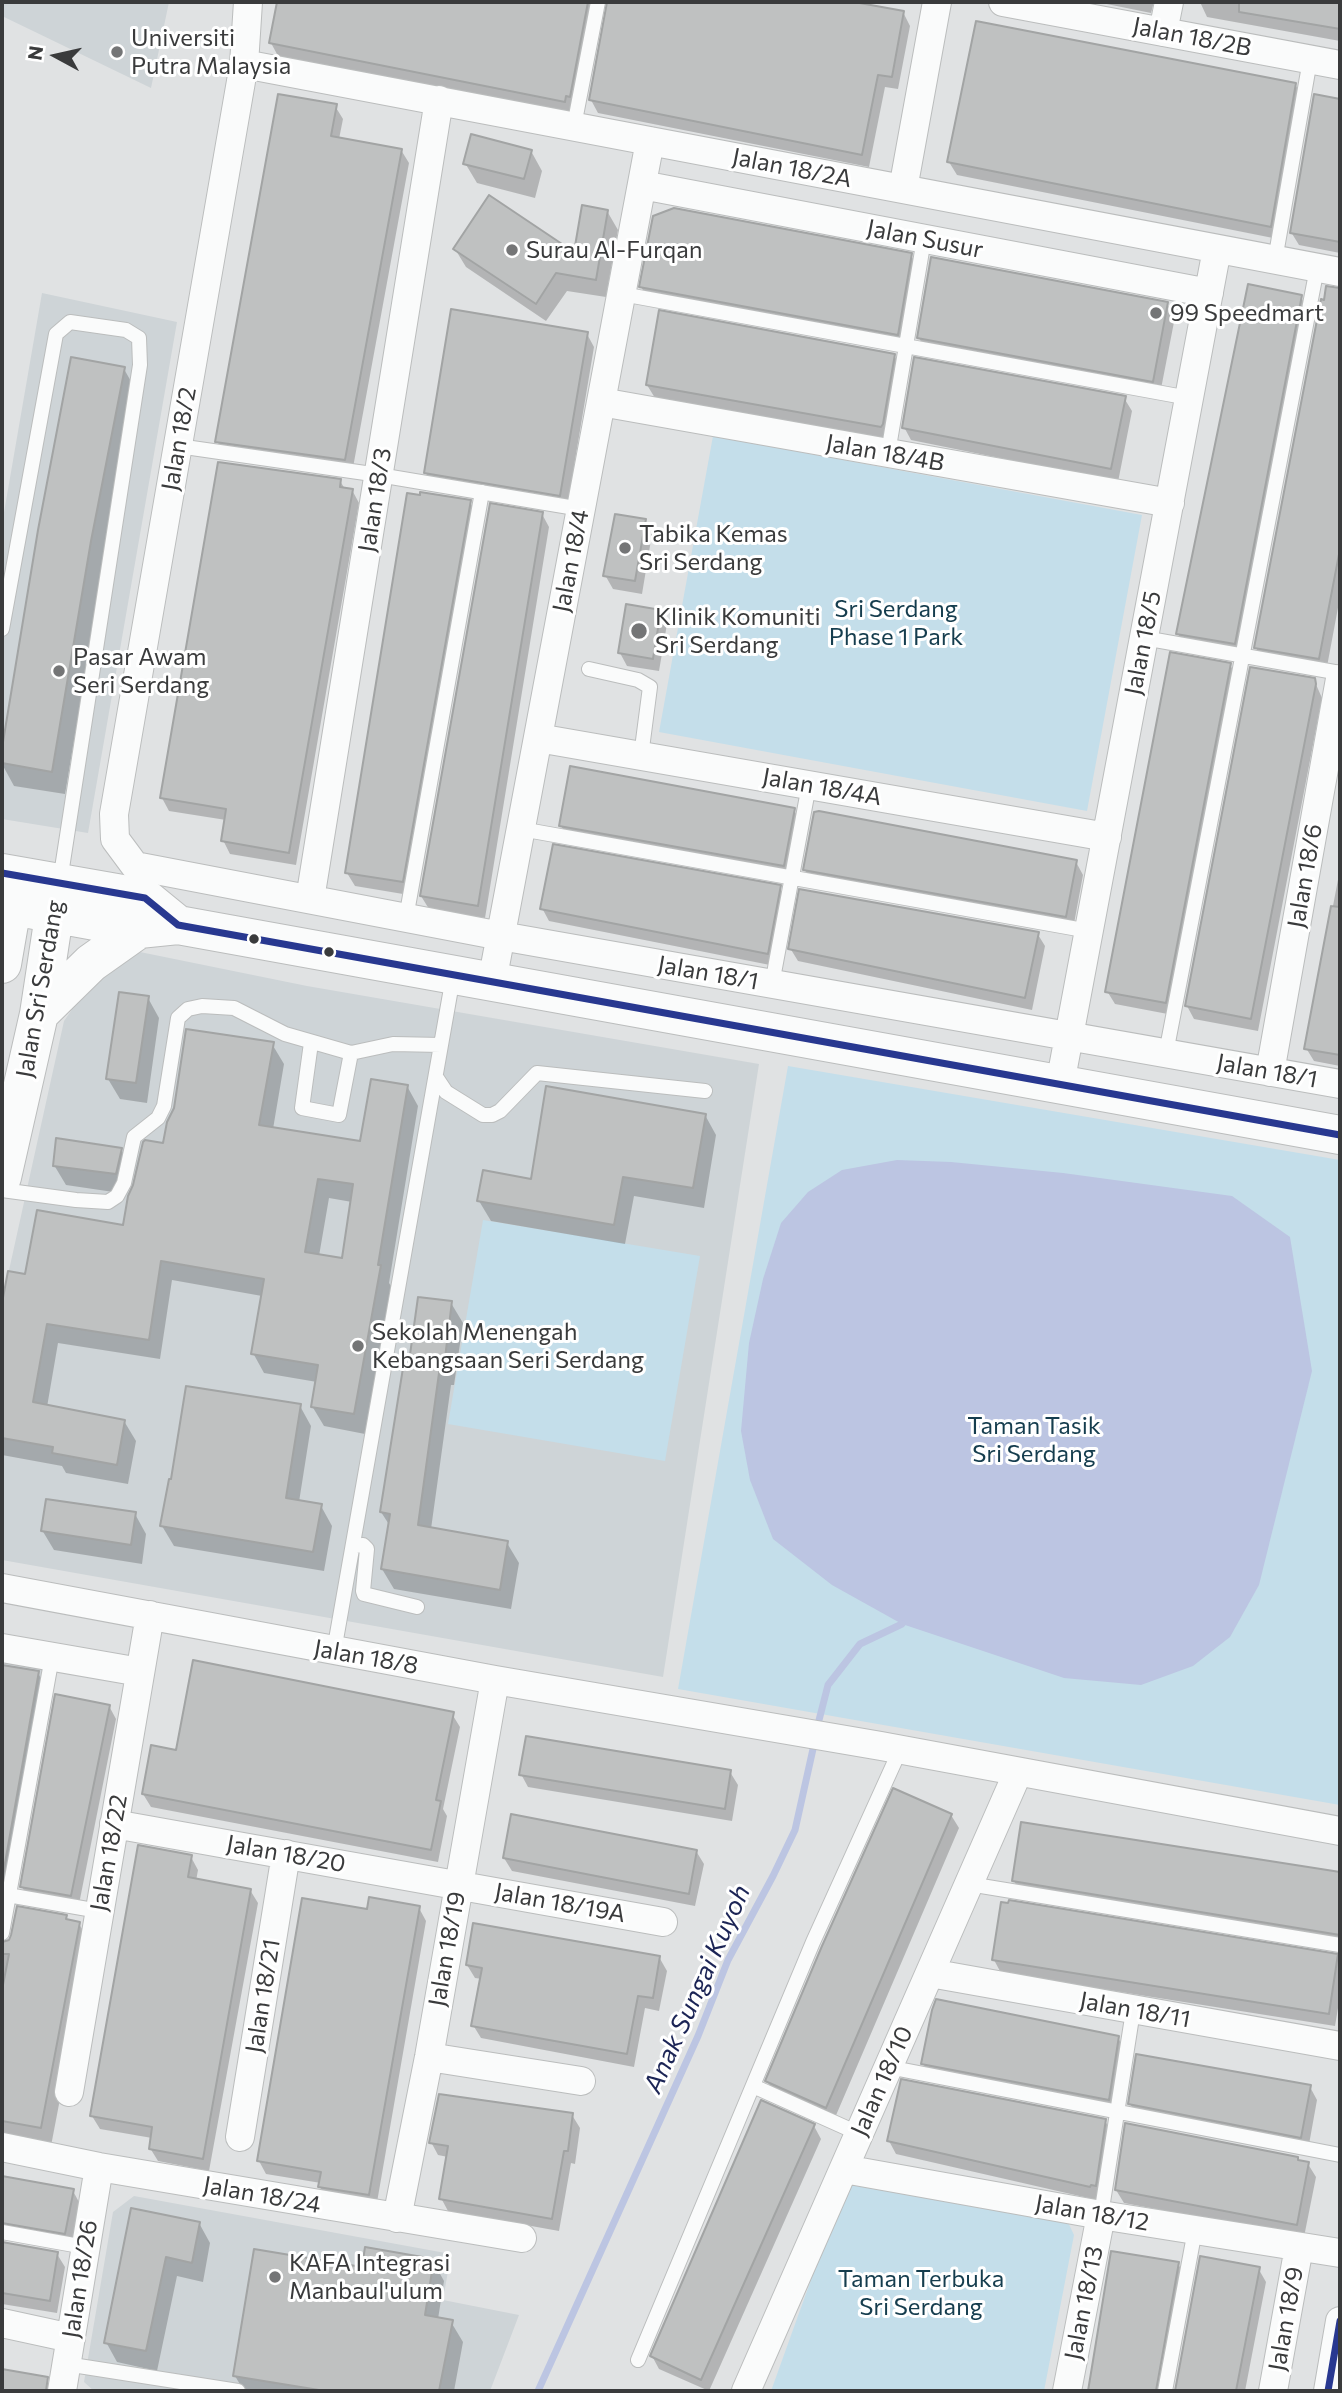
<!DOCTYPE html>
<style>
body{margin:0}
#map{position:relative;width:1342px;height:2393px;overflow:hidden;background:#e0e2e3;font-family:Commissioner,sans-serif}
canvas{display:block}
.frame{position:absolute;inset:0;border:4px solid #3a3b3c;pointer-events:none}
.north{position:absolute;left:21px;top:21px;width:70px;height:70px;-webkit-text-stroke:5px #fff;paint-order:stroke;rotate:278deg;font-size:19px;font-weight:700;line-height:28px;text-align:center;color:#3a3b3c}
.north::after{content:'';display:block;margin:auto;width:24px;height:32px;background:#3a3b3c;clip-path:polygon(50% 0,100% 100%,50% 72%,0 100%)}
</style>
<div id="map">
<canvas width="1342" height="2393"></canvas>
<div class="frame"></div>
<div class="north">N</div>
</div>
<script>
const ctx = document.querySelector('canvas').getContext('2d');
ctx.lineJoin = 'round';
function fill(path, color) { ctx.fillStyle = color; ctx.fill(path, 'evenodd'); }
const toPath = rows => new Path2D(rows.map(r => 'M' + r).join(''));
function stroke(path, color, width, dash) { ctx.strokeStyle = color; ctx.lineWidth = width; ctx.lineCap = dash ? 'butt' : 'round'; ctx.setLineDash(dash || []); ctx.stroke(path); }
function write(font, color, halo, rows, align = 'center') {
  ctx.font = font + ' Commissioner,sans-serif'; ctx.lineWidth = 6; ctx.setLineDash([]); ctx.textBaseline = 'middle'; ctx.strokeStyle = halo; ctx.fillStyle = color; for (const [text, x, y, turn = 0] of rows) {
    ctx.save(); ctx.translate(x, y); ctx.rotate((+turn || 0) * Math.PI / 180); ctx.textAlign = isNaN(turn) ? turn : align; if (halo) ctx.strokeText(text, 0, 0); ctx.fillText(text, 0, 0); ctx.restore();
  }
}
fill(toPath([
 [2,2,169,2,151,88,2,16],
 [42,293,177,322,88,833,2,819,2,524],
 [140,952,307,986,759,1064,663,1677,2,1560,2,1302,64,1021,80,998,119,959],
 [2,1657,45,1664,2,1897],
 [134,2196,451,2254,443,2300,519,2315,490,2391,94,2391,84,2382,113,2212]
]), '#ced4d7');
fill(toPath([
 [713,436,1142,515,1087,811,659,732],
 [788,1066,1340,1160,1340,1805,678,1689],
 [483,1220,700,1256,665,1461,448,1424],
 [860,2182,1065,2216,1074,2235,1044,2391,771,2391,844,2188]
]), '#c4deea');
fill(toPath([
 [897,1160,951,1162,1063,1173,1232,1196,1290,1237,1312,1371,1259,1585,1230,1637,1193,1666,1141,1685,1064,1678,902,1624,832,1585,773,1539,750,1480,741,1431,749,1343,763,1279,781,1223,808,1192,842,1170]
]), '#bcc5e2');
fill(toPath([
 [279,2,845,2,903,12,910,26,898,89,885,87,869,167,598,113,591,100,609,4,598,8,572,115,278,56,271,43],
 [1097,2,1154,2,1151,13],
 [1200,2,1340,2,1340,41,1207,17],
 [1295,84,1302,97,1278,239,957,175,949,162],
 [1315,96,1340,101,1340,253,1299,245,1291,232],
 [335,106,343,119,339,139,401,150,409,163,352,473,224,454,217,441],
 [531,151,542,171,535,198,477,183,465,163],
 [607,211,618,230,606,297,567,291,546,321,466,267,455,249,576,255],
 [911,255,918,268,905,347,649,300,641,287],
 [1326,296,1340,298,1340,597,1326,672,1263,661,1256,648],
 [1301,297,1308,310,1242,657,1185,647,1178,634],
 [1167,304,1175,317,1160,394,926,351,919,338],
 [587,334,594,347,567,508,433,485,425,472],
 [894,355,901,368,888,439,655,398,647,385],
 [124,369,137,392,104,564,65,794,14,786,2,764,2,759,40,531],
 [1124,398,1132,411,1118,482,911,440,904,427],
 [340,481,345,489,352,490,359,503,296,865,230,854,223,840,226,820,169,811,162,798],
 [470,502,477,515,409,895,355,886,347,873],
 [542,514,549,527,485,918,429,909,421,896],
 [645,521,652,534,642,594,613,589,605,575],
 [660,611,667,624,659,671,627,666,620,653],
 [1230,665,1238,678,1173,1015,1115,1004,1107,991],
 [1314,680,1322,698,1258,1031,1194,1019,1187,1006],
 [794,810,801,823,791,879,569,839,561,826],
 [1076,862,1083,875,1073,929,812,883,805,870],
 [1340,869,1340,1066,1314,1061,1306,1048],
 [779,887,787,900,775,966,549,921,542,908],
 [1037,933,1045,946,1032,1010,798,961,790,948],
 [148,998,159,1018,147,1103,120,1099,108,1079],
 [272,1044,284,1064,273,1129,362,1143,407,1086,418,1106,389,1283,391,1286,365,1434,324,1426,312,1406,317,1382,264,1373,253,1353,262,1296,172,1280,160,1359,58,1343,47,1407,124,1421,136,1441,128,1484,66,1473,62,1466,2,1455,2,1312,9,1273,27,1276,125,1227,165,1145],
 [329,1198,352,1202,343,1260,319,1256],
 [705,1115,716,1135,704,1208,634,1196,625,1244,491,1221,479,1201],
 [121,1149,132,1169,127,1194,66,1185,54,1165],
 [451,1303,463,1323,454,1385,451,1385,431,1529,507,1543,519,1563,511,1609,394,1589,382,1569,390,1526,381,1512,410,1371],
 [300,1406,311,1426,299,1502,321,1506,332,1526,324,1571,174,1546,162,1526],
 [135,1514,146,1534,142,1564,54,1550,42,1530],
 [2,1667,38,1673,48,1691,4,1943,66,1917,69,1922,79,1924,90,1942,51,2146,2,2136],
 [109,1706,116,1719,78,1909,29,1900,22,1887],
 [452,1714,460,1727,443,1809,447,1816,438,1862,151,1807,143,1794,177,1752],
 [730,1772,738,1785,732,1821,528,1787,521,1774],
 [951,1815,959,1828,834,2120,775,2094,767,2081],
 [1023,1824,1340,1874,1340,1946,1021,1894,1014,1881],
 [696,1851,704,1864,695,1906,512,1871,504,1858],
 [191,1857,198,1870,196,1881,250,1890,258,1903,209,2171,158,2161,150,2148,152,2138,100,2129,92,2116],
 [419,1908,426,1921,376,2208,327,2200,320,2187,321,2183,266,2174,259,2161,368,1911],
 [1337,1956,1340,1962,1340,1996,1335,2026,1001,1973,994,1960],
 [659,1957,667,1971,659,2011,645,2008,634,2067,481,2038,473,2025,482,1979,475,1978,467,1965],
 [1118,2038,1126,2051,1116,2113,930,2076,923,2063],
 [1310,2087,1317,2100,1308,2150,1138,2117,1130,2104],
 [572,2115,580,2128,575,2164,571,2163,559,2231,448,2211,441,2198,448,2157,438,2155,431,2142],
 [1105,2121,1113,2134,1097,2200,896,2154,889,2141],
 [814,2126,821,2139,709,2391,659,2369,652,2356],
 [1297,2158,1299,2162,1308,2164,1316,2177,1304,2237,1124,2203,1116,2190],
 [2,2178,73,2191,80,2204,72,2246,6,2236,2,2240],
 [132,2210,199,2223,210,2243,203,2282,177,2276,157,2371,117,2362,106,2342],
 [2,2243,57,2254,65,2267,57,2313,2,2304],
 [1112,2253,1178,2264,1186,2277,1164,2391,1090,2391],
 [1201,2258,1258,2268,1266,2282,1245,2391,1177,2391],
 [433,2261,444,2281,438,2319,451,2322,463,2342,454,2391,244,2391,235,2376,364,2269],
 [2,2371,44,2378,52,2391,2,2391]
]), '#0003');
stroke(toPath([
 [817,1728,828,1685,860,1644,902,1624],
 [538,2391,698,2036,728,1960,773,1876,795,1830,815,1740]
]), '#bcc5e2', 7);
const building = toPath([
 [277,2,588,2,570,97,566,96,565,102,269,43,277,2],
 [607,2,854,2,904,11,892,77,878,75,862,155,589,100,607,2],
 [1239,2,1340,2,1340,29,1239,12,1239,2],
 [976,21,1296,83,1271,227,947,162,976,21],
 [278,94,337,104,331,136,402,149,345,460,215,442,278,94],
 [1314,94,1340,99,1340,242,1290,233,1314,94],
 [471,134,532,150,524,179,463,164,471,134],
 [489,195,574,252,582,205,608,210,596,280,556,273,536,304,453,249,489,195],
 [674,208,912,253,898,335,639,287,653,216,674,208],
 [931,257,1168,302,1153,382,917,338,931,257],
 [1248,284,1302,295,1235,644,1176,634,1248,284],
 [1326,286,1340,288,1340,549,1319,659,1254,648,1321,299,1324,300,1326,286],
 [451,309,588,332,560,496,424,473,451,309],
 [659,310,895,354,883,424,881,427,646,385,659,310],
 [71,357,125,367,91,541,52,772,2,763,2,748,38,530,71,357],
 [914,357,1126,396,1111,469,902,428,914,357],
 [218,462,341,479,340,487,353,489,289,853,221,841,226,809,160,798,218,462],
 [420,492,471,500,403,882,345,873,407,493,420,495,420,492],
 [490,503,543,512,478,906,420,896,490,503],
 [615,514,646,519,635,581,603,576,615,514],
 [626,604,661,610,653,659,618,653,626,604],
 [1170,652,1231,663,1166,1003,1105,992,1170,652],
 [1250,667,1315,678,1316,684,1251,1019,1185,1006,1250,667],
 [570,766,795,808,784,866,559,826,570,766],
 [819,811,1077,860,1066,917,803,870,814,812,819,811],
 [553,844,781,885,768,954,540,909,553,844],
 [799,889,1039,932,1025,998,788,949,799,889],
 [1331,906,1340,907,1340,1055,1304,1049,1331,906],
 [119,992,149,996,136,1083,106,1079,119,992],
 [186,1029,274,1042,259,1125,360,1141,371,1079,408,1085,378,1265,381,1265,354,1414,311,1407,318,1365,251,1354,264,1279,161,1261,149,1340,47,1324,33,1402,125,1420,117,1465,52,1453,53,1447,2,1438,2,1303,8,1271,25,1274,37,1210,123,1225,128,1196,133,1185,143,1142,145,1140,163,1143,167,1122,174,1108,186,1029],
 [318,1179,353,1184,342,1258,305,1252,318,1179],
 [546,1086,706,1114,693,1188,623,1177,614,1225,477,1201,483,1170,531,1179,546,1086],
 [56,1138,122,1148,116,1174,53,1166,56,1138],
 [418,1297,452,1301,444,1366,440,1366,418,1525,508,1541,500,1590,381,1569,390,1514,380,1512,403,1368,408,1369,418,1297],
 [186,1386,301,1404,286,1498,322,1504,313,1552,160,1526,169,1479,171,1479,186,1386],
 [46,1499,136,1512,131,1545,41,1531,46,1499],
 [193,1660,454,1712,436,1800,441,1801,431,1850,142,1794,151,1745,176,1750,193,1660],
 [2,1665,39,1671,2,1880,2,1665],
 [55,1694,110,1705,71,1896,20,1887,55,1694],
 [526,1736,731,1770,725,1809,519,1775,526,1736],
 [893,1788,952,1814,826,2108,765,2081,822,1946,893,1788],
 [511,1814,697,1850,689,1894,503,1858,511,1814],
 [1021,1822,1340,1872,1340,1935,1012,1881,1021,1822],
 [138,1845,192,1855,188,1877,251,1889,203,2159,149,2149,152,2127,90,2116,138,1845],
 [369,1897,420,1906,369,2195,318,2187,321,2172,257,2161,302,1898,367,1909,369,1897],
 [1009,1900,1338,1954,1329,2014,992,1960,1001,1902,1008,1903,1009,1900],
 [17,1906,67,1915,66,1919,80,1922,41,2128,2,2121,2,1990,9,1954,2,1954,2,1942,9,1940,11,1935,17,1906],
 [473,1923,660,1956,653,1998,638,1996,627,2054,471,2026,482,1968,466,1965,473,1923],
 [936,1999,1119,2036,1109,2100,921,2064,932,2010,936,1999],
 [1136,2054,1311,2085,1301,2138,1128,2104,1136,2054],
 [901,2079,1106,2119,1096,2186,1091,2185,1090,2187,887,2141,901,2079],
 [439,2094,573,2113,568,2151,564,2151,552,2219,439,2199,448,2146,429,2143,439,2094],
 [761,2100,815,2124,701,2380,650,2356,761,2100],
 [1125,2123,1298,2157,1298,2160,1309,2162,1297,2225,1115,2190,1125,2123],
 [2,2176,74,2189,65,2234,2,2223,2,2176],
 [131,2208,200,2222,192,2263,166,2257,146,2351,104,2343,131,2208],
 [2,2242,58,2252,50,2301,2,2293,2,2242],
 [365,2247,434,2259,425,2315,453,2320,439,2391,325,2391,233,2376,254,2249,362,2267,365,2247],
 [1111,2251,1179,2262,1156,2391,1088,2391,1111,2251],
 [1200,2256,1260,2267,1236,2391,1175,2391,1200,2256],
 [2,2369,48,2377,46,2391,2,2391,2,2369]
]);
fill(building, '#bfc1c1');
stroke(building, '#a2a4a4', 2);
const lane = toPath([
 [574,126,598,2],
 [1275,260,1310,60],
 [622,294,1189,398],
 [178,446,379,475,581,509],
 [888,453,924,239],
 [2,629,56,334,70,322,126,330,139,338,140,365,60,881],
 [1144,638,1340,673],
 [589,669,638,680,650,687,641,756],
 [521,829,1089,931],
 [406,918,482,492],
 [772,984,809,785],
 [311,1043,302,1108,339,1115,351,1053],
 [1166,1053,1317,268],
 [436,1077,446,1092,483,1115,492,1115,500,1111,537,1073,705,1091],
 [2,1190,76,1200,108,1202,117,1196,124,1183,134,1137,158,1118,164,1106,178,1018,188,1009,202,1006,234,1008,285,1034,351,1053,393,1044,441,1045],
 [353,1546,363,1545,367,1549,363,1591,364,1594,417,1607],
 [334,1651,453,977],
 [969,1884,1340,1945],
 [2,1894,99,1911],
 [2,1933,52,1657],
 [888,2067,1340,2155],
 [753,2086,860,2134],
 [1101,2215,1133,2011],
 [2,2232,85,2247],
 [638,2360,813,1942,900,1750],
 [66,2364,238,2391],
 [1165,2391,1195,2230]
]);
const street = toPath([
 [248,2,244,64,114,814,115,839,135,866,501,936,1340,1084],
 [1003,2,1340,65],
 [1163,32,1169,2],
 [244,64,1340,272],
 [642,185,1209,293],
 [903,189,937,2],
 [601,402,1170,503],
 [538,738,1107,837],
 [310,899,439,100],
 [492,982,650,141],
 [1270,1072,1340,679],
 [1060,1084,1217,249],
 [2,1588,495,1680,881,1746,1340,1831],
 [2,1648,140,1672],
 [114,1824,663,1922],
 [930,1973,1340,2046],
 [429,2057,581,2081],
 [69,2092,150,1615],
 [240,2137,286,1854],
 [2,2147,99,2167,522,2238],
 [844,2169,1101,2215,1340,2253],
 [397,2218,429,2057,495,1680],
 [2,2323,71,2338],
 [62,2391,99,2167],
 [746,2391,1018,1772],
 [1067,2391,1101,2215],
 [1273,2391,1299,2247],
 [1328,2391,1340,2321]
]);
const secondary = toPath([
 [2,873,145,898,178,925],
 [2,904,139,929,178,925,1340,1135],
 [2,964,16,883],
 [39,1014,91,963,139,929],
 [2,1177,39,1014,59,883]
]);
stroke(lane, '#bbbdbd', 16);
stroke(street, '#bbbdbd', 30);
stroke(secondary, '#bbbdbd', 40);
stroke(lane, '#fafbfb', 14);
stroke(street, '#fafbfb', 28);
stroke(secondary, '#fafbfb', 38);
stroke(toPath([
 [2,873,145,898,178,925,1340,1135],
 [1328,2391,1340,2321]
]), '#283890', 7);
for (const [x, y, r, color] of [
 [117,52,7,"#747576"],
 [512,250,7,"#747576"],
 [1156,313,7,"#747576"],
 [625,548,7,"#747576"],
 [639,631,9,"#747576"],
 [59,671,7,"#747576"],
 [254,939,6,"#3a3b3c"],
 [329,952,6,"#3a3b3c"],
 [358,1346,7,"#747576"],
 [275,2277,7,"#747576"]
]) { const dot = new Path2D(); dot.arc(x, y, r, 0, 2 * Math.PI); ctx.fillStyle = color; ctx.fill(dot); stroke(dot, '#fff', 2.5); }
write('24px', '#3a3b3c', '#fff', [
 ["Jalan 18/2B",1192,37,11],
 ["Jalan 18/2A",792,168,11],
 ["Jalan Susur",925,239,11],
 ["Jalan 18/2",179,439,-80],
 ["Jalan 18/4B",885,453,10],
 ["Jalan 18/3",375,500,-81],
 ["Jalan 18/4",571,561,-79],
 ["Jalan 18/5",1143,643,-79],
 ["Jalan 18/4A",822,787,10],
 ["Jalan 18/6",1305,876,-80],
 ["Jalan 18/1",708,973,10],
 ["Jalan Sri Serdang",40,989,-80],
 ["Jalan 18/1",1267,1071,10],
 ["Jalan 18/8",366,1657,10],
 ["Jalan 18/22",109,1853,-80],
 ["Jalan 18/20",286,1854,10],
 ["Jalan 18/19A",560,1903,10],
 ["Jalan 18/19",447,1949,-80],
 ["Jalan 18/21",263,1996,-81],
 ["Jalan 18/11",1135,2010,10],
 ["Jalan 18/10",882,2081,-66],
 ["Jalan 18/24",262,2195,10],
 ["Jalan 18/12",1092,2213,10],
 ["Jalan 18/26",80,2279,-81],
 ["Jalan 18/13",1084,2303,-79],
 ["Jalan 18/9",1286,2319,-80]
]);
write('24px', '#3a3b3c', '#fff', [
 ["Universiti",131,38],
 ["Putra Malaysia",131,66],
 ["Surau Al-Furqan",526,250],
 ["99 Speedmart",1170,313],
 ["Tabika Kemas",639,534],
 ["Sri Serdang",639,562],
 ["Klinik Komuniti",655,617],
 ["Sri Serdang",655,645],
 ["Pasar Awam",73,657],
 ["Seri Serdang",73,685],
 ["Sekolah Menengah",372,1332],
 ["Kebangsaan Seri Serdang",372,1360],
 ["KAFA Integrasi",289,2263],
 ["Manbaul'ulum",289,2291]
], 'left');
write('24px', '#153d4e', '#fff', [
 ["Sri Serdang",896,609],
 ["Phase 1 Park",896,637],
 ["Taman Tasik",1034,1426],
 ["Sri Serdang",1034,1454],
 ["Taman Terbuka",921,2279],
 ["Sri Serdang",921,2307]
]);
write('italic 26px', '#1b2455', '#fff', [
 ["Anak Sungai Kuyoh",697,1989,-66]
]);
</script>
